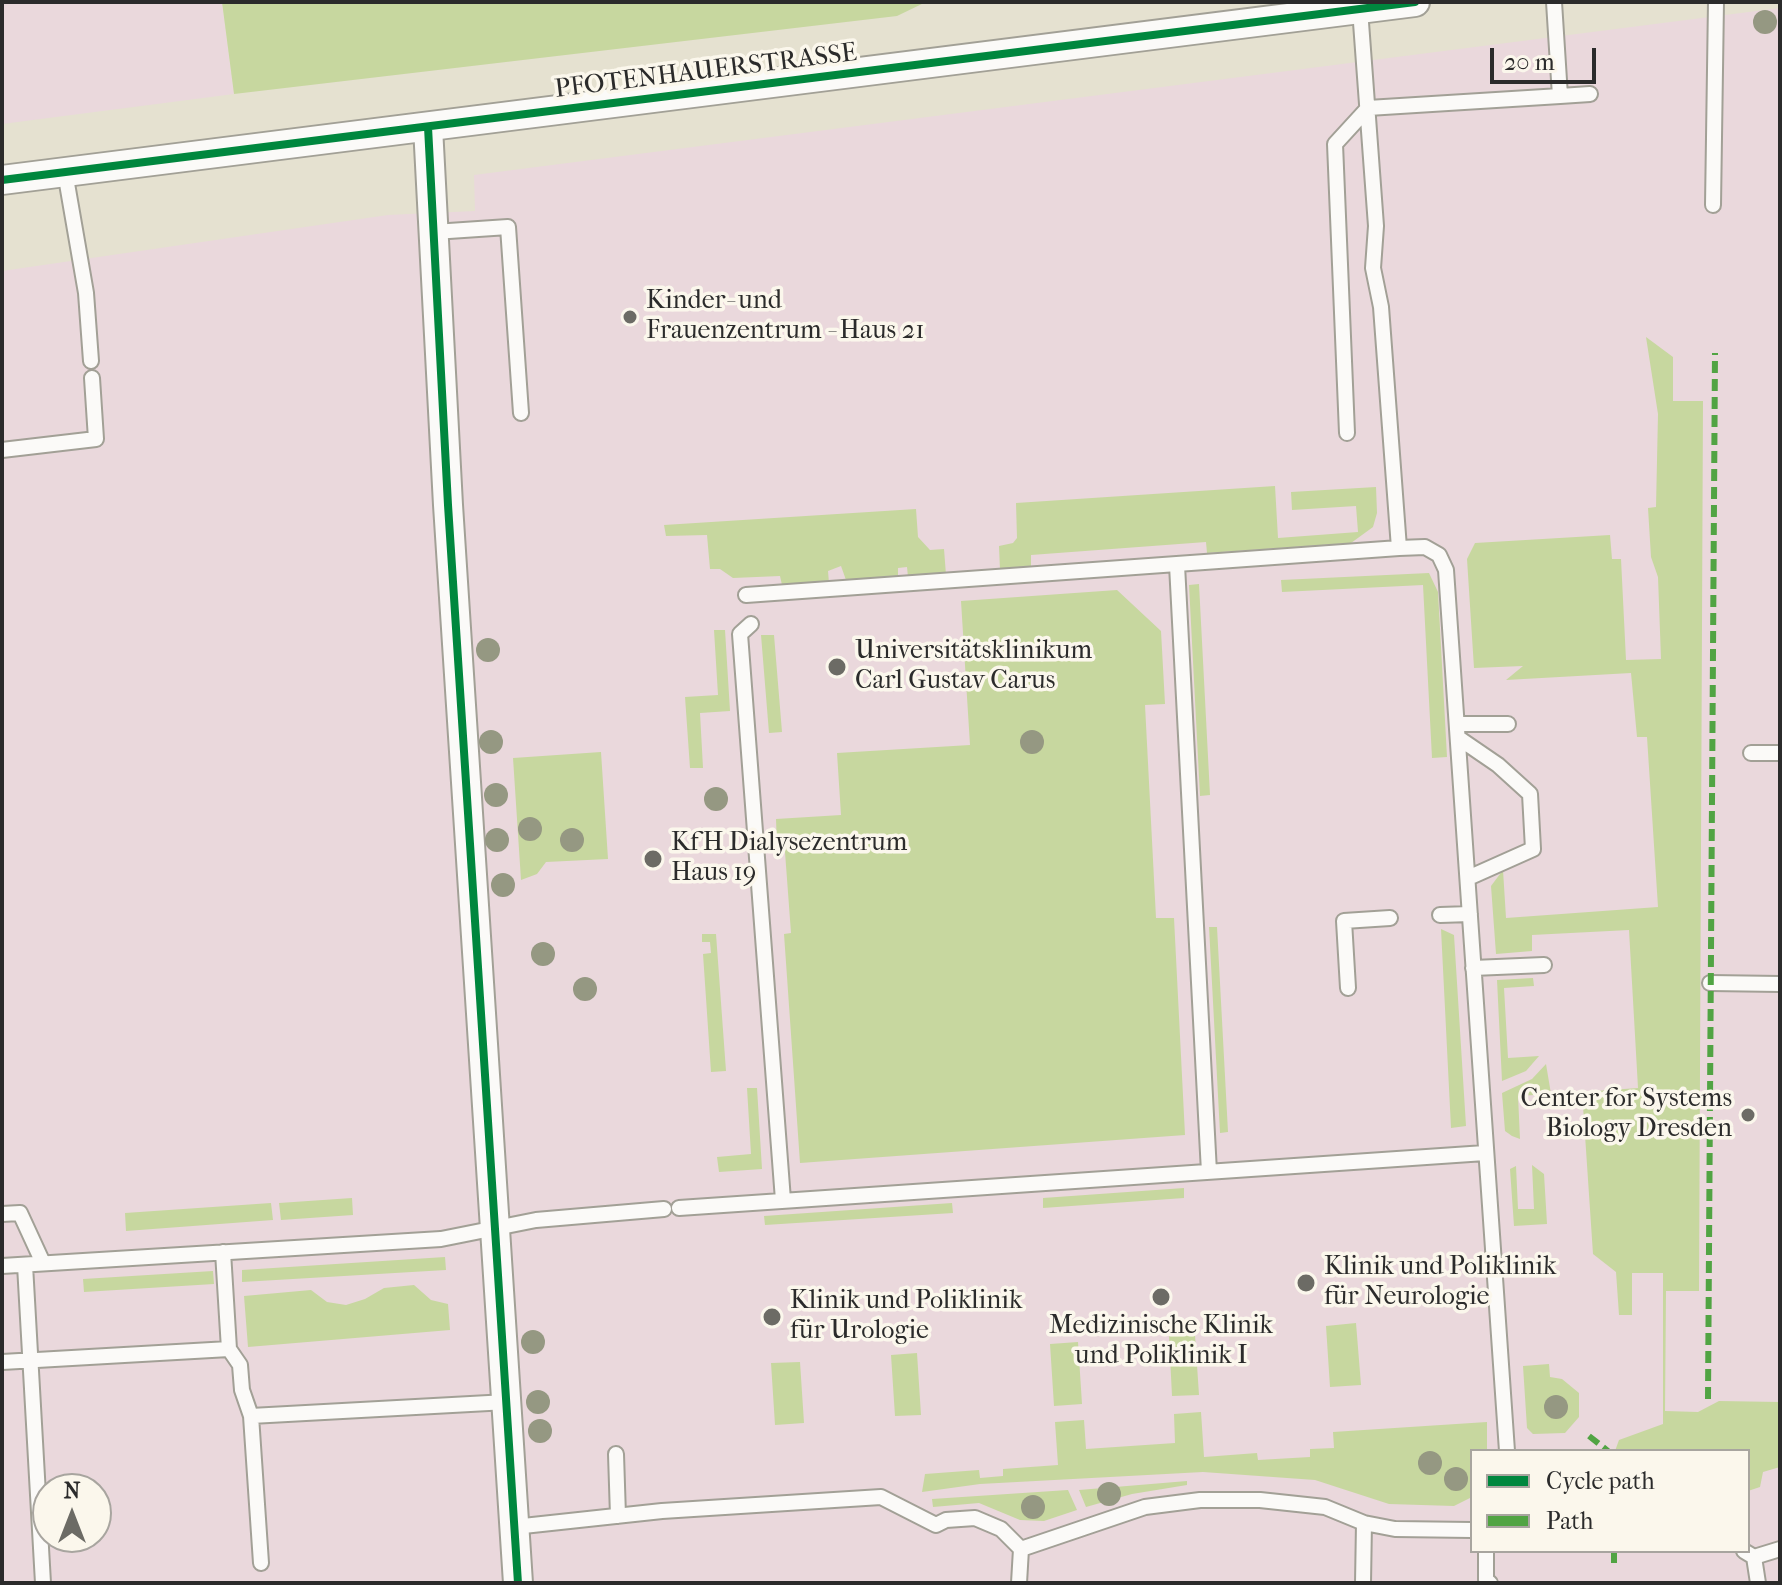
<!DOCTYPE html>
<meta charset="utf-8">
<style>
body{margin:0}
#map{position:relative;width:1782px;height:1585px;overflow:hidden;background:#e5e1d0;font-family:"IM FELL French Canon",serif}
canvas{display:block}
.frame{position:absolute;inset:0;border:4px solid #2b2b2b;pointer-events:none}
.legend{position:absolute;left:1470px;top:1449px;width:280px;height:104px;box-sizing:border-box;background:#fbf7ec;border:2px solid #a8a59f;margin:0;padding:10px 14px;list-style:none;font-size:24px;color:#2b2b2b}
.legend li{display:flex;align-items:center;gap:16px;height:40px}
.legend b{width:40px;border:2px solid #a8a59f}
.north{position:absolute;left:32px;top:1473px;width:80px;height:80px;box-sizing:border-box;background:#fbf7ec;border:2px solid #a8a59f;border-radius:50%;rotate:0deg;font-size:22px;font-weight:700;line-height:32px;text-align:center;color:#2b2b2b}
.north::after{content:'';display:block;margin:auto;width:28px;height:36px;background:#6c6b65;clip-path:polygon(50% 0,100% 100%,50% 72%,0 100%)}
.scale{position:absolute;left:1490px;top:48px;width:106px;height:36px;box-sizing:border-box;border:4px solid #2b2b2b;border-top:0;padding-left:10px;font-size:24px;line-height:28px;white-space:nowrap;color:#2b2b2b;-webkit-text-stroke:6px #fbf7ec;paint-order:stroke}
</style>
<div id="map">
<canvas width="1782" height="1585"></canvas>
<div class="frame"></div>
<ul class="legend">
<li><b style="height:10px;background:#00873e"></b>Cycle path</li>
<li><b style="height:10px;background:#51a443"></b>Path</li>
</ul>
<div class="north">N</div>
<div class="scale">20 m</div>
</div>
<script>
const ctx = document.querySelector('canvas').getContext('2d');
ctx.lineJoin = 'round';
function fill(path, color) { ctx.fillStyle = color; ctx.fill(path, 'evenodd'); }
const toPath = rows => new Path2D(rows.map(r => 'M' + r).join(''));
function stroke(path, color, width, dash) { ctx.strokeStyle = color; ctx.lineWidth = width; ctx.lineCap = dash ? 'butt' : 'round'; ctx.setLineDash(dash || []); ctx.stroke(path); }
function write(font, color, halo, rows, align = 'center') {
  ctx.font = font + ' "IM FELL French Canon",serif'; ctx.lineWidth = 7; ctx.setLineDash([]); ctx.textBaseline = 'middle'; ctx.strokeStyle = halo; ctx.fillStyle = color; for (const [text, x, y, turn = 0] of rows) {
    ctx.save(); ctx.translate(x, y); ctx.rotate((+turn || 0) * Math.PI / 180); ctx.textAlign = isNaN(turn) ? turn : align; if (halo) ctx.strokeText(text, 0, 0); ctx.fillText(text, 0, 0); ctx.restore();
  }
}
fill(toPath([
 [2,2,222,2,234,94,2,124],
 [1780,8,1780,1583,2,1583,2,271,388,215,475,211,474,175],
 [1472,1451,1748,1451,1748,1551,1472,1551],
 [48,1489,96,1489,96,1537,48,1537]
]), '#ead8dc');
fill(toPath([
 [222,2,926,2,897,16,234,94],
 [1646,337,1673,357,1673,401,1703,401,1699,1291,1666,1291,1665,1411,1698,1412,1719,1401,1780,1402,1780,1467,1763,1472,1760,1487,1748,1491,1748,1451,1615,1451,1619,1440,1663,1424,1663,1273,1632,1273,1632,1315,1619,1315,1616,1272,1593,1254,1585,1135,1582,1092,1638,1088,1629,930,1532,935,1532,951,1496,954,1491,886,1503,870,1506,918,1658,907,1647,737,1637,737,1631,673,1506,680,1523,666,1474,668,1467,559,1475,543,1610,535,1612,559,1621,559,1626,660,1661,659,1658,577,1651,557,1648,508,1656,507,1658,414],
 [1275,486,1278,538,1358,532,1356,506,1292,510,1291,492,1376,487,1377,513,1373,527,1351,543,1207,553,1206,542,1031,555,1031,567,1000,570,999,546,1013,543,1017,538,1016,503],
 [916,509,918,537,930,550,944,549,946,575,908,577,907,567,898,568,898,577,846,580,841,566,828,571,829,583,782,585,780,576,733,578,720,569,710,569,707,535,666,536,664,525],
 [1429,573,1438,592,1447,757,1432,758,1423,585,1282,592,1281,580],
 [1199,584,1210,795,1200,796,1189,585],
 [1117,590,1161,631,1165,704,1145,705,1156,918,1174,918,1185,1135,800,1163,784,934,791,933,785,852,777,847,776,819,841,815,837,753,970,745,961,601],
 [714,630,725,630,730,711,700,713,703,768,690,768,685,697,718,695],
 [761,635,774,635,782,732,769,733],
 [601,752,608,859,546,862,537,874,521,880,513,758],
 [1209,927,1217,927,1228,1132,1220,1133],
 [1441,929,1454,935,1466,1126,1451,1128],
 [702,934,716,934,726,1071,711,1072,703,954,711,953,710,942,702,942],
 [1533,978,1534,986,1504,988,1508,1058,1539,1056,1526,1071,1502,1081,1497,980],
 [1546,1064,1551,1094,1518,1096,1520,1139,1512,1136,1505,1131,1502,1093,1532,1079],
 [747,1088,757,1088,762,1169,719,1172,717,1157,751,1154],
 [1532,1165,1544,1174,1547,1224,1514,1226,1510,1169,1516,1166,1518,1209,1534,1209],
 [1184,1188,1184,1198,1043,1208,1043,1198],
 [352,1198,353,1215,281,1220,279,1203],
 [271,1203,273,1220,126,1231,125,1213],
 [952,1203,953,1213,765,1225,764,1216],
 [445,1257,446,1270,242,1282,242,1270],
 [213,1271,214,1284,84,1292,83,1279],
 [414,1285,431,1300,448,1304,450,1330,248,1347,244,1296,311,1290,327,1302,346,1305,365,1299,384,1288],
 [1356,1323,1361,1385,1330,1387,1326,1326],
 [1195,1335,1199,1395,1172,1396,1169,1336],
 [1078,1342,1082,1404,1054,1406,1050,1344],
 [917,1353,921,1415,895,1416,891,1355],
 [800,1362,804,1423,775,1425,771,1363],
 [1549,1364,1550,1377,1562,1379,1579,1393,1579,1417,1565,1433,1533,1434,1527,1428,1523,1366],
 [1201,1412,1204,1457,1257,1453,1258,1460,1310,1457,1310,1449,1334,1448,1333,1432,1487,1422,1487,1451,1472,1451,1472,1497,1454,1506,1389,1504,1315,1480,1203,1472,980,1484,922,1492,925,1474,979,1470,980,1478,1003,1476,1003,1469,1058,1465,1055,1422,1084,1420,1086,1449,1175,1443,1174,1414],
 [1187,1481,1187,1485,1132,1494,1086,1507,1079,1490],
 [1068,1490,1077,1510,1044,1521,1020,1520,979,1503,933,1507,932,1499]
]), '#c7d79f');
const lane = toPath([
 [1360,9,1376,226,1373,268,1381,307,1399,548,1425,547,1439,555,1446,570,1507,1451],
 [1560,96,1590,94],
 [65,172,86,293,91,361],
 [1713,205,1716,2],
 [434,232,508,227,521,413],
 [1347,433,1335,144,1368,108,1560,96,1554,2],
 [2,450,96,439,92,378],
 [1177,565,1209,1172],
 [746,595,1399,548],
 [751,624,740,634,783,1200],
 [1459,724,1508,724],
 [1460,739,1498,765,1530,794,1533,849,1468,878],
 [1751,753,1780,753],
 [1440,915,1470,914],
 [1473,968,1544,965],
 [1710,983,1780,984],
 [1348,988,1344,921,1390,918],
 [679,1208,1485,1153],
 [2,1214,20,1213,43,1263],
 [25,1265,43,1583],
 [2,1266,441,1239,536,1220,664,1209],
 [229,1349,240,1365,242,1390,251,1416,261,1563],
 [2,1362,229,1349,223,1252],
 [251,1416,507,1402],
 [616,1454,618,1516],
 [514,1527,662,1511,881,1497,936,1525,946,1520,975,1518,1001,1529,1021,1549,1019,1583],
 [1021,1549,1145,1507,1200,1500,1260,1500,1325,1507,1364,1523,1395,1529,1472,1530],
 [1486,1551,1486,1580,1490,1583],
 [1744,1551,1754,1557,1758,1583],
 [1754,1557,1780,1549],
 [1363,1583,1364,1523]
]);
const street = toPath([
 [428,127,448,505,518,1583],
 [2,180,1415,2]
]);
stroke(lane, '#a2a096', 18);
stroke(street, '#a2a096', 32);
stroke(lane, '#fbfaf8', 14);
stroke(street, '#fbfaf8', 28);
stroke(toPath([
 [1708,1399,1715,353],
 [1589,1436,1608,1451],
 [1614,1551,1614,1565]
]), '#51a443', 6, [12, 6]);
stroke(toPath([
 [428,127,448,505,518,1583],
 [2,180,1415,2]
]), '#00873e', 8);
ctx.fillStyle = '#959882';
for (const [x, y] of [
 [1765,22],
 [488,650],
 [491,742],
 [1032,742],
 [496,795],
 [716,799],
 [530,829],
 [497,840],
 [572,840],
 [503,885],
 [543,954],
 [585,989],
 [533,1342],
 [538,1402],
 [1556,1407],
 [540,1431],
 [1430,1463],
 [1456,1479],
 [1109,1494],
 [1033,1507]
]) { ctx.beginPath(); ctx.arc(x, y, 12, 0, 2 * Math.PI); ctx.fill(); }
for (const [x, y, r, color] of [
 [630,317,8,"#6c6b65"],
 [837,667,10,"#6c6b65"],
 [653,859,10,"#6c6b65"],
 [1748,1115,8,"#6c6b65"],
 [1306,1283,10,"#6c6b65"],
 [1161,1297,10,"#6c6b65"],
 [772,1317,10,"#6c6b65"]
]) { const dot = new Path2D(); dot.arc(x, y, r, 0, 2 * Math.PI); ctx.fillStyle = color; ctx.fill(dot); stroke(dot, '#fbf7ec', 3); }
write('26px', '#2b2b2b', '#fbf7ec', [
 ["PFOTENHAUERSTRASSE",706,72,-7]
]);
write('26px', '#2b2b2b', '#fbf7ec', [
 ["Kinder- und",646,302],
 ["Frauenzentrum - Haus 21",646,332],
 ["Universitätsklinikum",855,652],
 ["Carl Gustav Carus",855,682],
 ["KfH Dialysezentrum",671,844],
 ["Haus 19",671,874],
 ["Center for Systems",1732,1100,"right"],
 ["Biology Dresden",1732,1130,"right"],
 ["Klinik und Poliklinik",1324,1268],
 ["für Neurologie",1324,1298],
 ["Klinik und Poliklinik",790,1302],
 ["für Urologie",790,1332],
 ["Medizinische Klinik",1161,1327,"center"],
 ["und Poliklinik I",1161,1357,"center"]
], 'left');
</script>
